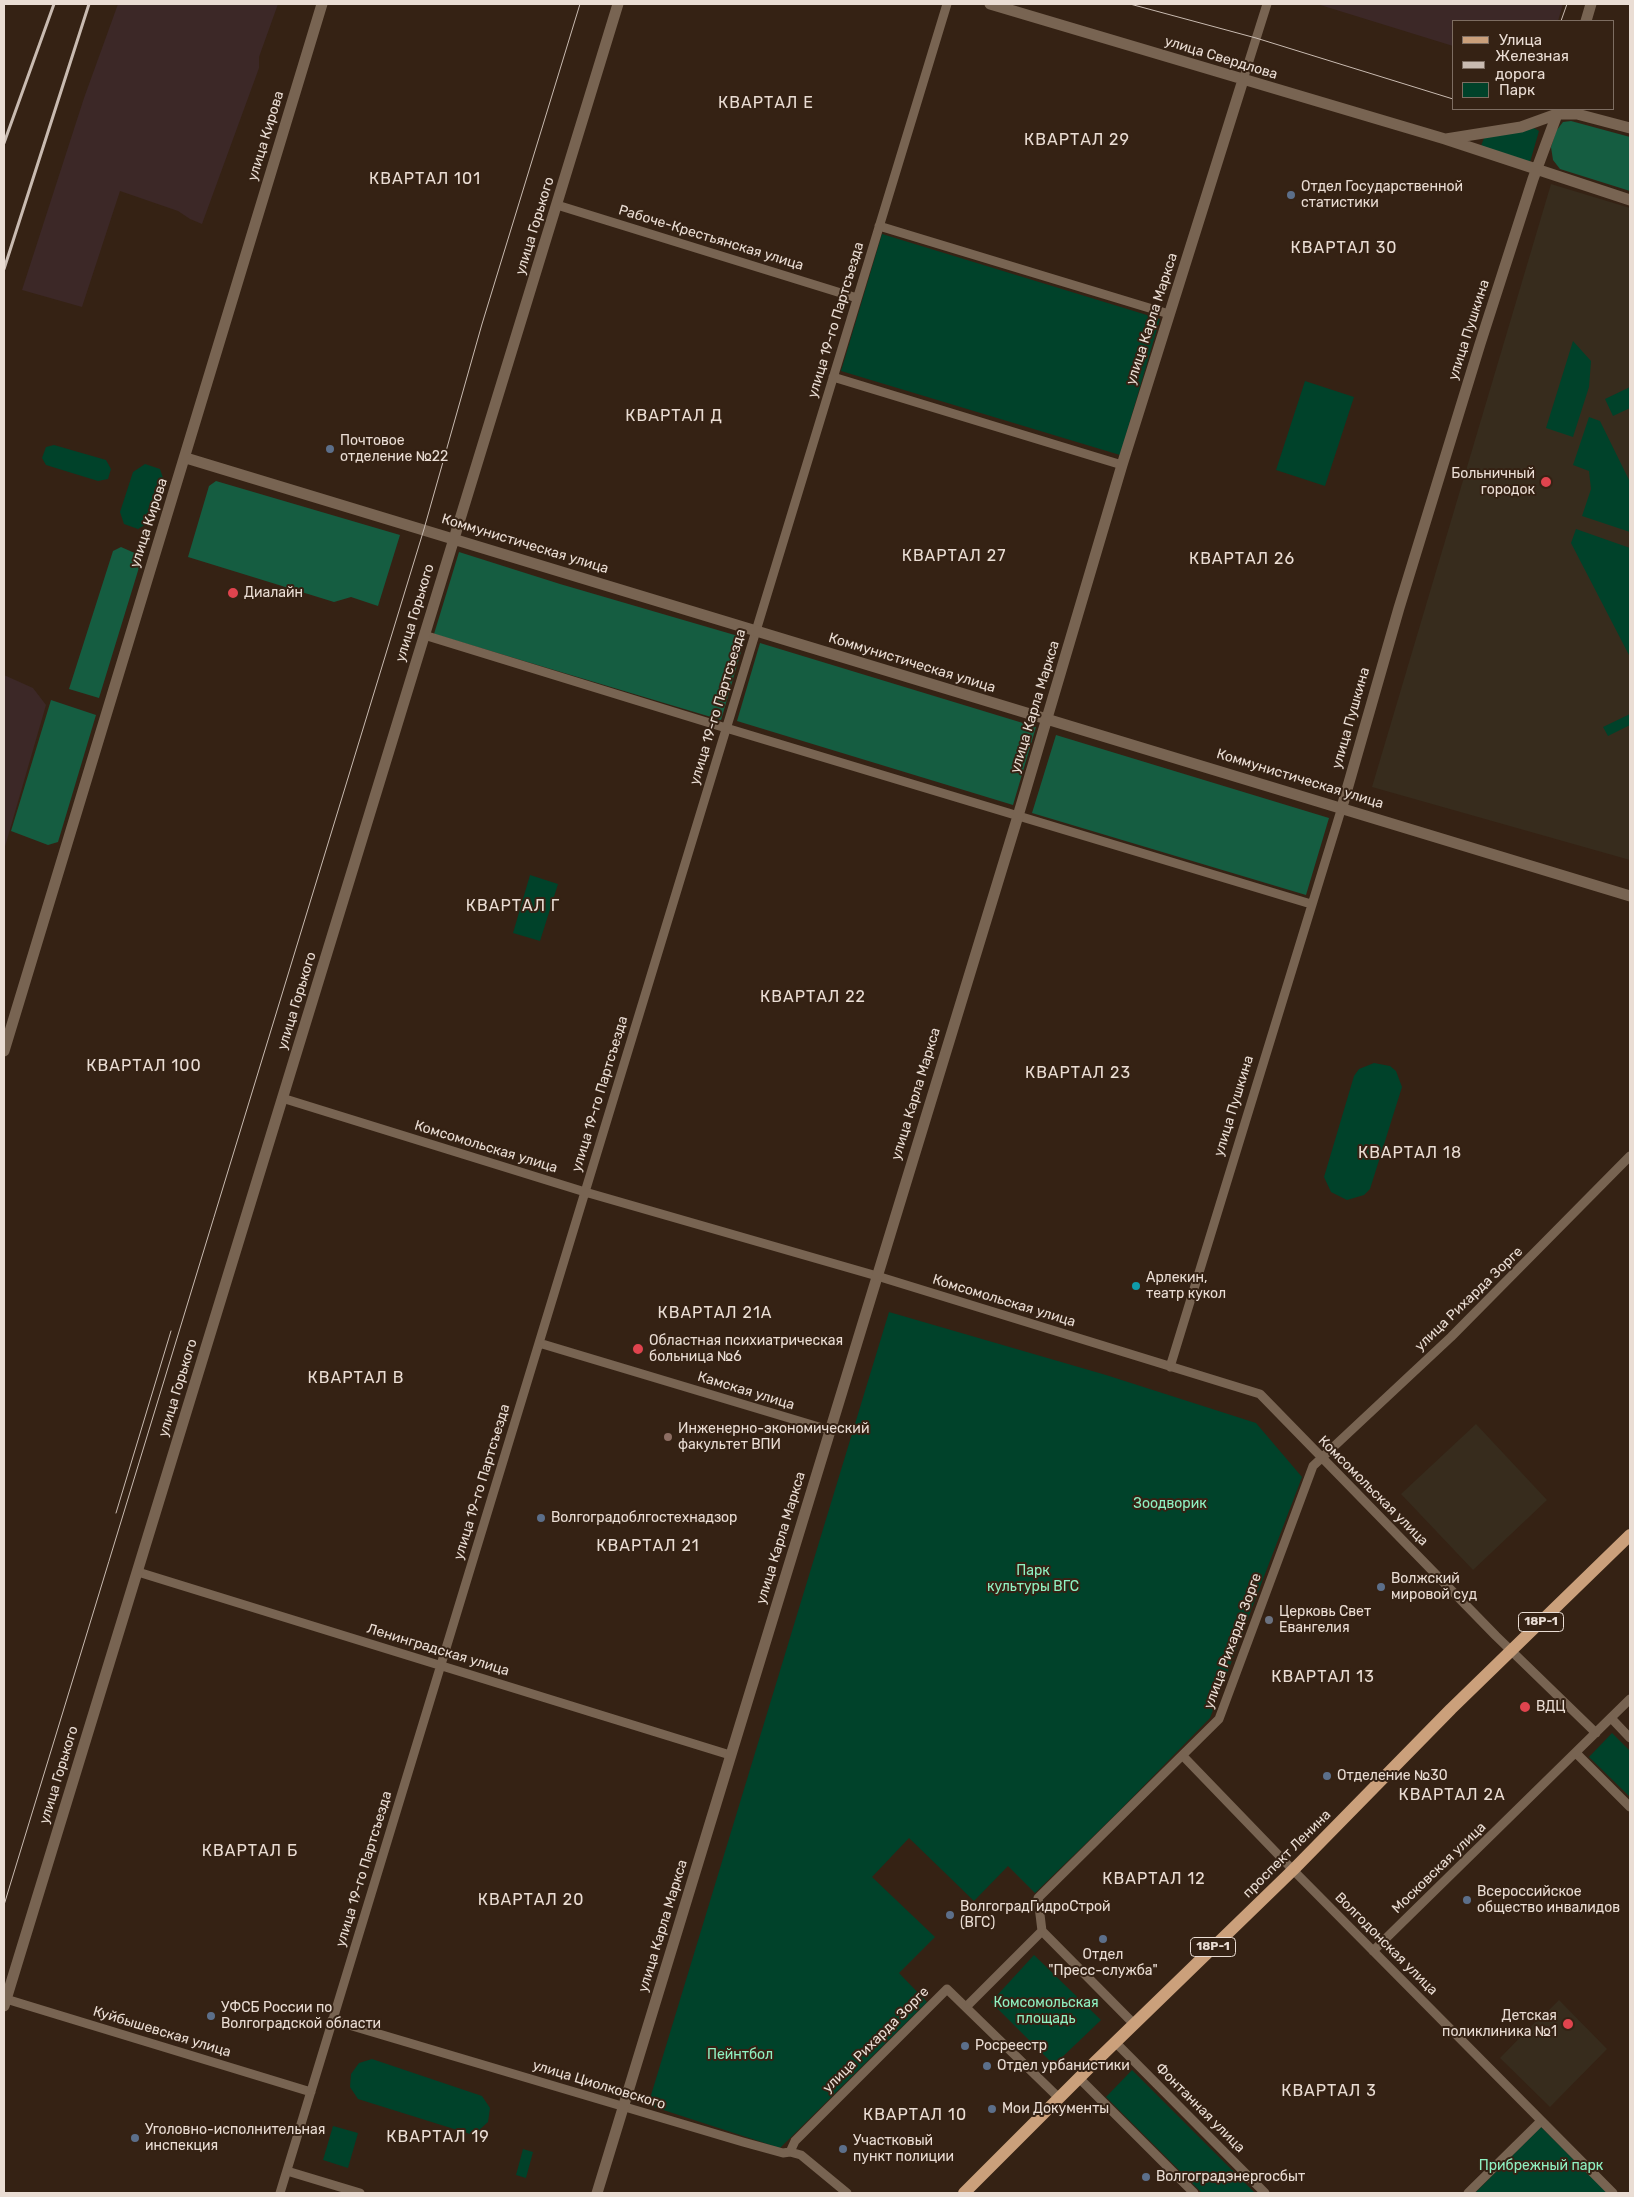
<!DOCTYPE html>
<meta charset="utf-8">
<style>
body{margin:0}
#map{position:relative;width:1634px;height:2197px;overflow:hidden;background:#352214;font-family:Rubik,sans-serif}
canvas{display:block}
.frame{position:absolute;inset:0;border:5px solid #eaddd4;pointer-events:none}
.legend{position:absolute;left:1452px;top:20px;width:162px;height:90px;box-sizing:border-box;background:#352214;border:1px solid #7d6d61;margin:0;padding:6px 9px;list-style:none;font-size:15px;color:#eaddd4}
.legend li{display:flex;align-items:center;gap:10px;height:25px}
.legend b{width:25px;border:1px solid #7d6d61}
</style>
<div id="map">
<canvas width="1634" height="2197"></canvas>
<div class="frame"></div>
<ul class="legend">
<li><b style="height:6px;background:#cba07b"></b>Улица</li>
<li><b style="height:6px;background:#c9bbb1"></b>Железная дорога</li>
<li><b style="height:14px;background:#00422a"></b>Парк</li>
</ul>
</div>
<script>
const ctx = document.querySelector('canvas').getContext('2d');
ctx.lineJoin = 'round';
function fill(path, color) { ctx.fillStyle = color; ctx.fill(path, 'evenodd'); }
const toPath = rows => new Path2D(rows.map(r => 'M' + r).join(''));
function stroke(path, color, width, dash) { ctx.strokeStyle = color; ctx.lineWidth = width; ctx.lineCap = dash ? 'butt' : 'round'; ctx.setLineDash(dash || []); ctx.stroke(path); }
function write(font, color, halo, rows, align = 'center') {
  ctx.font = font + ' Rubik,sans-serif'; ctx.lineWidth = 4; ctx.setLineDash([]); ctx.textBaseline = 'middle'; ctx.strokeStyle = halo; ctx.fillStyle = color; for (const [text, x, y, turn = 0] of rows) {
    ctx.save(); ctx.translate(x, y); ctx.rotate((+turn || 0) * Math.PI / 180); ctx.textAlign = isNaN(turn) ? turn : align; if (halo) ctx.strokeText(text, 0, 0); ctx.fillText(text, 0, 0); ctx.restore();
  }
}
fill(toPath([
 [118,4,278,4,259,57,259,68,202,224,190,219,178,211,120,191,82,307,22,290,84,98],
 [1317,4,1563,4,1558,21,1453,21,1453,46],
 [4,675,33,688,46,705,4,850]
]), '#3c2827');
fill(toPath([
 [1551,184,1630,208,1630,860,1372,787],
 [1476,1424,1547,1500,1473,1570,1401,1494],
 [1559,2000,1607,2049,1550,2107,1500,2058,1543,2014,1544,2015]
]), '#372c1d');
fill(toPath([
 [1534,128,1539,131,1530,162,1481,146,1484,138],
 [882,234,1160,319,1120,455,841,371],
 [1573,341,1591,361,1589,387,1573,437,1546,428],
 [1305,381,1354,397,1325,486,1276,470],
 [1630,387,1630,408,1613,416,1605,399],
 [1589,417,1600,421,1630,482,1630,532,1582,516,1591,489,1589,471,1573,465],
 [54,445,106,460,111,469,108,479,98,481,46,465,42,458,46,447],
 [145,464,160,469,164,481,150,522,138,529,124,524,120,512,133,472],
 [1576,529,1630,548,1630,657,1571,543],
 [1630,714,1630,725,1608,736,1603,727],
 [530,875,558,884,540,941,513,933],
 [1374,1063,1390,1066,1396,1071,1402,1087,1370,1189,1364,1195,1347,1200,1331,1192,1324,1177,1354,1076,1359,1069],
 [889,1312,1106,1375,1256,1423,1302,1477,1210,1718,1118,1812,1035,1893,1008,1866,974,1901,909,1838,872,1877,935,1937,899,1973,927,2002,780,2148,648,2105],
 [1612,1733,1630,1751,1630,1797,1589,1757],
 [1034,1955,1101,2020,1054,2065,991,2002],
 [372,2059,482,2096,490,2108,488,2122,477,2132,470,2134,358,2099,350,2087,351,2074,359,2063],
 [1132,2070,1255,2193,1202,2193,1106,2097],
 [333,2126,358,2133,348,2168,323,2160],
 [1541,2127,1607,2193,1475,2193],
 [523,2149,533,2152,526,2178,516,2175]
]), '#00422a');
fill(toPath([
 [1571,121,1630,137,1630,191,1560,169,1553,160,1551,147,1556,131,1563,122],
 [216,481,400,535,378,606,351,597,334,602,188,557,209,486],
 [121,547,137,554,141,561,99,698,69,689,113,551],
 [459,552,560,584,745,638,721,720,434,634],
 [760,643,1036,727,1013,805,737,721],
 [51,700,96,715,58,842,48,845,11,831],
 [1056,735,1329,818,1306,895,1032,813]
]), '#155d41');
stroke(toPath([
 [1243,80,1267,4],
 [557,205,857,298],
 [879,226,1169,314],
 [833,377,1122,465],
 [424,635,726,728,1311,904],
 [282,1098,585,1192,877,1276,1260,1394,1496,1636,1596,1733],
 [539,1343,829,1430],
 [1170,1367,1342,807],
 [138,1572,730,1755],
 [1611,1718,1630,1738],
 [1576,1753,1630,1807],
 [1183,1756,1293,1870,1613,2193],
 [1042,1931,1038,1898,1219,1719,1313,1466,1451,1337,1630,1156],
 [1042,1931,1134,2024],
 [1373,1951,1630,1699],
 [6,1999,311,2092],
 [966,2007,1042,1931],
 [332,2020,743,2142,783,2153,790,2152,801,2155,847,2193],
 [1115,2042,1265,2193],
 [1079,2078,1194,2193],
 [790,2152,795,2141,947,1989,1059,2098],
 [287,2171,360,2193],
 [280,2193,947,4],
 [1468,2193,1541,2121]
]), '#786452', 9);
stroke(toPath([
 [990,4,1445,139,1630,200],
 [1586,21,1591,4],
 [1446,139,1521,127,1557,114,1577,114,1630,128],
 [186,458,1630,896],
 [1342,807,1399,608,1480,344,1533,179,1559,109],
 [4,1051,322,4],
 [4,2006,618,4],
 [597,2193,1018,816,1122,465,1243,80]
]), '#786452', 11);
stroke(toPath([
 [964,2193,1095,2062,1293,1870,1451,1709,1630,1535]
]), '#cba07b', 12);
stroke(toPath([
 [1130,4,1256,38,1453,99],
 [1561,21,1567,4],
 [116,1513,171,1331],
 [4,1905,424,529,482,324,580,4]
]), '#c9bbb1', 1);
stroke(toPath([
 [4,143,54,4],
 [4,269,89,4]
]), '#c9bbb1', 3);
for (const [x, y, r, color] of [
 [1291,195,5,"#5c6f8a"],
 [330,449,5,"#5c6f8a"],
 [1546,482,6,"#e0444e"],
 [233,593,6,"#e0444e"],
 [1136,1286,5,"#0f9aa8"],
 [638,1349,6,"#e0444e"],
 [668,1437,5,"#8d6e63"],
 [541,1518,5,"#5c6f8a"],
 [1381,1587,5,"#5c6f8a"],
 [1269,1620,5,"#6b7280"],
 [1525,1707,6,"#e0444e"],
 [1327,1776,5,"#5c6f8a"],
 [1467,1900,5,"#5c6f8a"],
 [950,1915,5,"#5c6f8a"],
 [1103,1939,5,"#5c6f8a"],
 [211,2016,5,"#5c6f8a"],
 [1568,2024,6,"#e0444e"],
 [965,2046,5,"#5c6f8a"],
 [987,2066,5,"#5c6f8a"],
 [992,2109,5,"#5c6f8a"],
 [135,2138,5,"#5c6f8a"],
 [843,2149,5,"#5c6f8a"],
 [1146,2177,5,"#5c6f8a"]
]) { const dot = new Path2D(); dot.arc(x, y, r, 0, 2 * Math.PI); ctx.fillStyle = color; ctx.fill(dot); stroke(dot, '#352214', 2); }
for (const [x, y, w] of [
 [1541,1622,45],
 [1213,1947,45]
]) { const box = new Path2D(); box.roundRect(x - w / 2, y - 9.5, w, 19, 4); ctx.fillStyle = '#352214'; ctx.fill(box); stroke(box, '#eaddd4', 1); }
write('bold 12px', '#eaddd4', null, [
 ["18Р-1",1541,1622],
 ["18Р-1",1213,1947]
]);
write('14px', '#eaddd4', '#352214', [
 ["улица Свердлова",1221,58,17],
 ["улица Кирова",266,136,-73],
 ["улица Горького",535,226,-73],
 ["Рабоче-Крестьянская улица",711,238,17],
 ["улица Карла Маркса",1152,319,-72],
 ["улица 19-го Партсъезда",836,320,-73],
 ["улица Пушкина",1469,330,-72],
 ["улица Кирова",149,523,-72],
 ["Коммунистическая улица",525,544,17],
 ["улица Горького",415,613,-73],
 ["Коммунистическая улица",912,663,17],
 ["улица 19-го Партсъезда",718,707,-73],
 ["улица Карла Маркса",1035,707,-73],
 ["улица Пушкина",1351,718,-74],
 ["Коммунистическая улица",1300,779,17],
 ["улица Горького",297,1001,-73],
 ["улица 19-го Партсъезда",600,1094,-73],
 ["улица Карла Маркса",916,1094,-73],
 ["улица Пушкина",1234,1106,-73],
 ["Комсомольская улица",486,1147,17],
 ["улица Рихарда Зорге",1469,1299,-44],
 ["Комсомольская улица",1004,1301,17],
 ["улица Горького",178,1388,-73],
 ["Камская улица",746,1391,17],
 ["улица 19-го Партсъезда",482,1482,-73],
 ["Комсомольская улица",1373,1491,45],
 ["улица Карла Маркса",781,1538,-73],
 ["улица Рихарда Зорге",1233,1641,-70],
 ["Ленинградская улица",438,1650,17],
 ["улица Горького",59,1775,-73],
 ["проспект Ленина",1287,1854,-45],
 ["Московская улица",1439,1868,-44],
 ["улица 19-го Партсъезда",364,1869,-73],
 ["улица Карла Маркса",663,1926,-73],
 ["Волгодонская улица",1386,1944,45],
 ["Куйбышевская улица",162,2032,17],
 ["улица Рихарда Зорге",876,2040,-45],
 ["улица Циолковского",599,2085,17],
 ["Фонтанная улица",1200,2108,45]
]);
write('14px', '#eaddd4', '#352214', [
 ["Отдел Государственной",1301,187],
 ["статистики",1301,203],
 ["Почтовое",340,441],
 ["отделение №22",340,457],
 ["Больничный",1535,474,"right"],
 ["городок",1535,490,"right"],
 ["Диалайн",244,593],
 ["Арлекин,",1146,1278],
 ["театр кукол",1146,1294],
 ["Областная психиатрическая",649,1341],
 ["больница №6",649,1357],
 ["Инженерно-экономический",678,1429],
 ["факультет ВПИ",678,1445],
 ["Волгоградоблгостехнадзор",551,1518],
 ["Волжский",1391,1579],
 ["мировой суд",1391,1595],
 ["Церковь Свет",1279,1612],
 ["Евангелия",1279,1628],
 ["ВДЦ",1536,1707],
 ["Отделение №30",1337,1776],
 ["Всероссийское",1477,1892],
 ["общество инвалидов",1477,1908],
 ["ВолгоградГидроСтрой",960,1907],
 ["(ВГС)",960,1923],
 ["Отдел",1103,1955,"center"],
 ["\"Пресс-служба\"",1103,1971,"center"],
 ["УФСБ России по",221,2008],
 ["Волгоградской области",221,2024],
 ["Детская",1557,2016,"right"],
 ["поликлиника №1",1557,2032,"right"],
 ["Росреестр",975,2046],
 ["Отдел урбанистики",997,2066],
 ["Мои Документы",1002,2109],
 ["Уголовно-исполнительная",145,2130],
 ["инспекция",145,2146],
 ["Участковый",853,2141],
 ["пункт полиции",853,2157],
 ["Волгоградэнергосбыт",1156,2177]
], 'left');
write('14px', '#8ff1c2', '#352214', [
 ["Зоодворик",1170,1504],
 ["Парк",1033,1571],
 ["культуры ВГС",1033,1587],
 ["Комсомольская",1046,2003],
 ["площадь",1046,2019],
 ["Пейнтбол",740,2055],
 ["Прибрежный парк",1541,2166]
]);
ctx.letterSpacing = '1px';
write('16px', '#eaddd4', '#352214', [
 ["КВАРТАЛ Е",766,103],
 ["КВАРТАЛ 29",1077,140],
 ["КВАРТАЛ 101",425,179],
 ["КВАРТАЛ 30",1344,248],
 ["КВАРТАЛ Д",674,416],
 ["КВАРТАЛ 27",954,556],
 ["КВАРТАЛ 26",1242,559],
 ["КВАРТАЛ Г",513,906],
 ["КВАРТАЛ 22",813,997],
 ["КВАРТАЛ 100",144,1066],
 ["КВАРТАЛ 23",1078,1073],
 ["КВАРТАЛ 18",1410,1153],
 ["КВАРТАЛ 21А",715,1313],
 ["КВАРТАЛ В",356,1378],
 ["КВАРТАЛ 21",648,1546],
 ["КВАРТАЛ 13",1323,1677],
 ["КВАРТАЛ 2А",1452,1795],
 ["КВАРТАЛ Б",250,1851],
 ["КВАРТАЛ 12",1154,1879],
 ["КВАРТАЛ 20",531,1900],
 ["КВАРТАЛ 3",1329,2091],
 ["КВАРТАЛ 10",915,2115],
 ["КВАРТАЛ 19",438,2137]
]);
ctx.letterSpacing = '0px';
</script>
